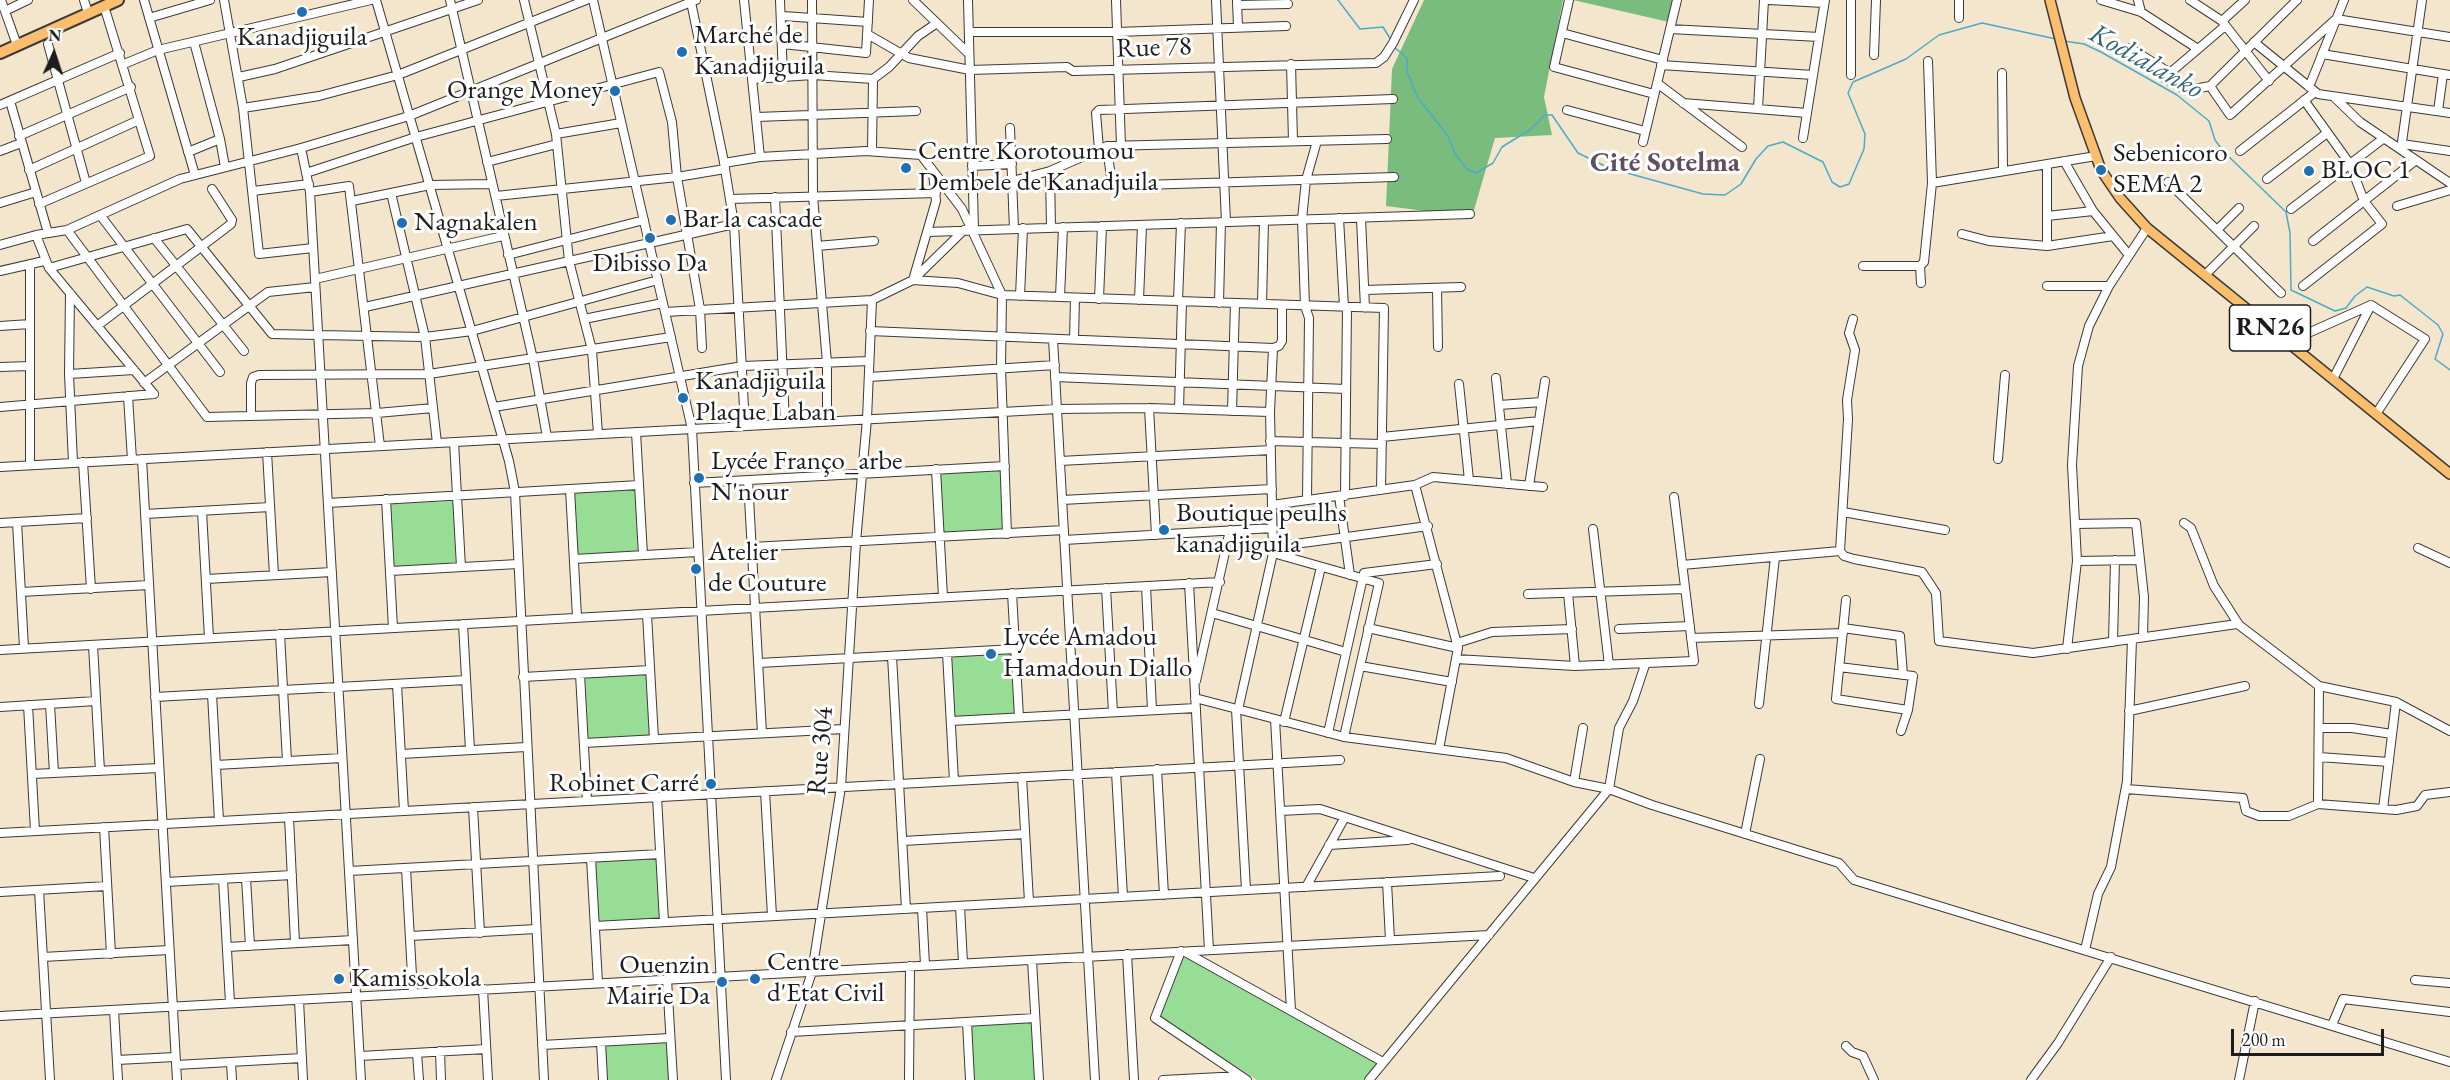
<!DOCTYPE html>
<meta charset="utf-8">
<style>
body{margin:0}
#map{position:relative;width:2450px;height:1080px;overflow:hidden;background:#f4e6cd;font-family:"EB Garamond",serif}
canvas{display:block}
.north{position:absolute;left:24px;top:24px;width:60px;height:60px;-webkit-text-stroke:4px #fff;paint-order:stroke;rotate:3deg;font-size:16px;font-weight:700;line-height:24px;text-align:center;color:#1c1c1c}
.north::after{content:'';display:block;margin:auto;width:21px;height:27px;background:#1c1c1c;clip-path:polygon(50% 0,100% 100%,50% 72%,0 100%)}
.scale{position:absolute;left:2231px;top:1029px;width:153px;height:27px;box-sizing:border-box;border:3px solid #1c1c1c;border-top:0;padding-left:8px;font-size:18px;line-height:21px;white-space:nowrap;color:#1c1c1c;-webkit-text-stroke:4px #fff;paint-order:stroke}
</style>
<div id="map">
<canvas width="2450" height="1080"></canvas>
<div class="north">N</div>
<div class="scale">200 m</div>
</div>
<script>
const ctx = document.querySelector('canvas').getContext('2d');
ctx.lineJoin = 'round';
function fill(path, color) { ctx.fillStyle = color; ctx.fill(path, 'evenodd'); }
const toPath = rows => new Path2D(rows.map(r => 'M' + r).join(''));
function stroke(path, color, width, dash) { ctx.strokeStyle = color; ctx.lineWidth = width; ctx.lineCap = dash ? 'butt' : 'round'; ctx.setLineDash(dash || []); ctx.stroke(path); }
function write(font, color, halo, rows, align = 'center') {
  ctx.font = font + ' "EB Garamond",serif'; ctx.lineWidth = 6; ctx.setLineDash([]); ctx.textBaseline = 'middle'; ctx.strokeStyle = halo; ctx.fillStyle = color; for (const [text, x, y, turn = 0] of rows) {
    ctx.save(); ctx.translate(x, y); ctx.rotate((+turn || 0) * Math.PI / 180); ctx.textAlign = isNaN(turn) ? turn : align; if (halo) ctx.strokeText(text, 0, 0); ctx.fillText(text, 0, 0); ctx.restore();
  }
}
fill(toPath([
 [1002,468,1006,532,943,536,939,472],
 [635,489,638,553,576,556,573,492],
 [453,501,456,566,393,569,390,504],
 [1013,651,1016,716,953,718,950,654],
 [647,673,650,738,588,740,585,676],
 [658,857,661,921,598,924,595,860],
 [1184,954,1381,1063,1367,1080,1257,1080,1160,1016],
 [1033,1020,1036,1080,974,1080,971,1023],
 [668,1041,669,1080,607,1080,605,1044]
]), '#98dd95');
fill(toPath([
 [1424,0,1563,0,1544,97,1552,135,1495,138,1472,217,1386,206,1392,69],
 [1573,0,1675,0,1669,22]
]), '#7abc7e');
stroke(toPath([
 [1338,0,1360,29,1383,27,1391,40],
 [2064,41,2084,44,2101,52,2177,95,2209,121,2215,140,2224,152,2286,212,2290,233,2291,290,2335,311,2346,308,2355,296,2367,287,2394,296,2400,295,2438,325,2443,334,2435,359,2450,370],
 [1394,47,1407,58,1407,72,1418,98,1448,136,1455,154,1467,169,1476,173,1493,163,1502,147,1531,129,1545,115,1552,115,1578,153,1609,168,1703,194,1725,195,1741,184,1756,159,1768,146,1783,142,1823,162,1832,182,1840,187,1849,184,1864,149,1865,134,1848,93,1853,82,1906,59,1939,35,1982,23,2056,39]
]), '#4baaca', 1.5);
const minor = toPath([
 [1,0,17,45],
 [84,0,88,13],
 [144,0,195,175],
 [224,0,243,108,259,254,313,248],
 [376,0,509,461,515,492,544,1080],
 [450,0,533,359,547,437],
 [524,0,556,134,569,261,592,350,598,434],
 [593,0,692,429,726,1080],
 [744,0,760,157],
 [780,0,783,77],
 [812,0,813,196,827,363,827,421],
 [913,0,969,54],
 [968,0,974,229],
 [1116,0,1121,146],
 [1216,0,1226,222],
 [1569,0,1554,67,1654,94],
 [1769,0,1824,3],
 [2101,0,2141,12,2198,49],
 [2138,0,2141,12],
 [2190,0,2222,21,2269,81],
 [1237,1,1238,27],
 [691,2,725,167],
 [1237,5,1288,4],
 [5,11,28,0],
 [783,16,868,22],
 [149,18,210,0],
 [1959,18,1959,0],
 [2222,21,2245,0],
 [2225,26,2164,78,2182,88,2194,89,2210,86,2230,115,2336,19,2450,37],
 [1670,29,1819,37],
 [969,32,1117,32,1286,26],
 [1562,33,1663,60],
 [867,34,909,58,970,70,1067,67,1073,71,1376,63,1384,57,1393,43,1414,0],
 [194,42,220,139,225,167],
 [2254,42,2318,94,2450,113],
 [48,44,86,183],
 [783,44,866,53,869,0],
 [2130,48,2170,73],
 [2322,54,2450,75],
 [1874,55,1876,0],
 [1928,61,1932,183],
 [124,64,158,50,371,0],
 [1291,64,1293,141],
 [704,65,751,71],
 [1661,65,1813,75],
 [2002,73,2003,171],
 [1851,75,1851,0],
 [239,77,275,69,478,0],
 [752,79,813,75,873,79,889,67,918,36,937,23],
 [1657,83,1742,147],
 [2210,86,2297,0],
 [2309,87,2344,0],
 [2334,97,2360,122,2450,183],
 [10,101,48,233],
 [1683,103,1807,113],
 [0,105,120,53],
 [243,108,319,96,398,75,586,0],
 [1758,109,1764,0],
 [1567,110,1645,131],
 [2438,111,2443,74],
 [757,117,916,111],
 [1010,128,1014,229],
 [556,134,621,123],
 [19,136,131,87],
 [1803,138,1825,0],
 [1643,142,1677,0],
 [2402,144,2450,151],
 [1107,146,1112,186,1394,177],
 [301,148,310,192,361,1080],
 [1099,149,1096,113,1099,110,1393,99],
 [2401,149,2422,0],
 [0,151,21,143],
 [872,151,873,79],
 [2240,151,2315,92],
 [188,152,220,139],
 [2064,161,2093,211,2128,254],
 [487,162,557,144],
 [724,163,760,157,866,151,921,155,962,209,1002,295,1001,368,1007,534],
 [2047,164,2047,246],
 [972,166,1012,164],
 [29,170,139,120],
 [1050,171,1051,228],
 [306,173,416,137,659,72,672,122,677,177,700,309,702,348],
 [2267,179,2327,133],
 [1012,181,1050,171,1107,146,1387,139],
 [2168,182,2281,293],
 [253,191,309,184],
 [310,192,349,186,380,446],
 [391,193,425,337,437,443],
 [496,196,677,177,725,169,734,224,745,426],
 [775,197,785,424],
 [730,199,936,193],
 [352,201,430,185,492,184],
 [0,203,36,192],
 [39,204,150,156,104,6],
 [2397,206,2450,190],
 [2291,209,2384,138],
 [100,215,220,372],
 [2047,216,2093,211],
 [1339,218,1344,307],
 [1361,218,1365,308],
 [67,230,207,417,377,413,433,408],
 [2217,230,2239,208],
 [927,232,936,201,933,173],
 [1962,234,1989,241,2047,246,2113,236],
 [36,235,49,268,154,394],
 [154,238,244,351],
 [2313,241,2416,160],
 [0,245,36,235,67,230,180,179,301,148,409,116,696,0],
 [817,246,874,241],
 [508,255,644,220],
 [30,264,30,465],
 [1863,266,1920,266],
 [49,268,187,229,272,334,318,335,425,337,472,331,658,280],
 [0,271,44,261],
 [2205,275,2254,226],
 [315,279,503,236],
 [914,279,964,230],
 [913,280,927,232,1470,214],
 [1921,283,1920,266,1924,262,1932,183,2096,156],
 [2047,286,2109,286],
 [2303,286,2382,224,2364,201,2350,164,2304,100],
 [1437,288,1438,347],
 [1364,290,1461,287],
 [70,293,69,374,73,463],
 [1020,296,1023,228],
 [1060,297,1063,227],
 [1099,299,1102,226],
 [1139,300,1142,225],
 [1178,301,1181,223],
 [1219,303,1221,222],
 [1262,304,1264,221],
 [2371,305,2425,339,2376,414],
 [365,307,734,224],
 [665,312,872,300,913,280,958,283,1002,295,1384,308,1381,490],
 [584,319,663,303],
 [1853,319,1849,333,1855,350,1847,400,1848,419,1840,551,1844,556,1854,559,1922,572,1936,593,1939,641,2033,653,2237,624],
 [0,326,30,324],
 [97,326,231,224,232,220,212,189],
 [870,331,1273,348,1279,346,1282,341,1282,305],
 [1053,339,1095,1080],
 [1074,339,1075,298],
 [2288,342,2371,305],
 [0,367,30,366],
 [69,374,134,370],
 [869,377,1055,365],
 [1055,377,1346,389],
 [1496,378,1507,484],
 [2333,379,2371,305],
 [144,383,268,292,315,287],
 [1459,384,1469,480],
 [128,396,132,460],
 [1499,405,1542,402],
 [0,407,154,394],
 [494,407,743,366,869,361],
 [1149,408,1156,535],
 [1179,409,1182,301],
 [1232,411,1235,303],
 [251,416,251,383,253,377,259,375,429,374,671,337],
 [636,432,643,555],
 [1382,437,1539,421],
 [1270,441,1382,444],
 [454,442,461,567],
 [267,452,274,575],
 [142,459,177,1080],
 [1998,459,2005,375],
 [1060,461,1271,450],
 [83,462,91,589],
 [0,467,1057,409,1149,408,1270,412],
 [936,469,943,597],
 [748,480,762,733],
 [694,483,1005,466],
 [1415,485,1458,648,1439,749],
 [1529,486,1545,381],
 [570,489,577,617],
 [1339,496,1350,575],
 [1345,496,1347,307],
 [386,499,393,628],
 [1062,500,1272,489],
 [1307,500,1309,318,1305,306,1302,219,1306,180,1317,141],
 [328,503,639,485],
 [1272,505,1415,485,1433,477,1543,487],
 [202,511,209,638],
 [1843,512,1945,530],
 [145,514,270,507],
 [17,522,24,648],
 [0,523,87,518],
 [2184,523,2191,528,2214,586,2239,625,2319,686,2396,702,2450,731],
 [2075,524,2136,523,2144,597,2143,637],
 [1593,529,1609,665],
 [1064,540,1273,528],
 [752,547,1064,530],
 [1273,547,1428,526],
 [2418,548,2450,563],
 [1273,553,1379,583,1344,737],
 [574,559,698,552],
 [2077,561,2140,560],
 [1682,565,1840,551],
 [390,571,518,564],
 [206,579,332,572],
 [1189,583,1209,950],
 [1146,586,1152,710],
 [1106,588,1113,712],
 [21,592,149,585],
 [1012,593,1019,717],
 [1568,593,1575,666],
 [1528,594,1685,589],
 [1846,600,1836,699,1908,710],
 [1212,613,1346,652],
 [647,614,654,739],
 [463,624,470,750],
 [1368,628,1458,648],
 [1843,628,1900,636,1903,675],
 [1619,629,1690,626],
 [280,634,287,761],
 [1691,638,1843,633],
 [2113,642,2115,560],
 [1457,643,1492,632,1572,629],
 [93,645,100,771],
 [2067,649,2077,561,2072,465,2078,366,2089,326,2109,286,2147,228],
 [0,650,1220,582],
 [947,653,954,781],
 [892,656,906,909],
 [1456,659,1575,666,1694,661,1674,497],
 [759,663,1015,649],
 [1360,666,1452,682],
 [1839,667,1913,676,1908,710,1901,731],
 [580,674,587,801],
 [523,677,650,670],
 [1196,681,1230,530],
 [397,684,404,811],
 [212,694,219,821],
 [155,697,466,680],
 [1195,698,1344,737,1506,758,1574,782,1609,789,1652,805,1839,863,1854,880,2450,1062],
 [50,704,54,773],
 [1759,704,1775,557],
 [28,705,35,831],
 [0,707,96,701],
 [1236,709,1246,890],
 [1238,710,1273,553,1270,412,1273,348],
 [2129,711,2245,686],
 [1275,719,1291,1010],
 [951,721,1196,708],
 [1284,722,1321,567],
 [2319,728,2352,728,2392,734],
 [1328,733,1364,573,1437,564],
 [584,743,844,729],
 [401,754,526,747],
 [2319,757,2389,762],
 [216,765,342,758],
 [1157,769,1164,895],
 [1116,772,1123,897],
 [32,774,159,768],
 [1022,777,1029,902],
 [1574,782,1583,728],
 [2126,789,2243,798,2246,811,2259,816,2289,816,2318,804,2396,810,2417,806,2425,795,2450,792],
 [765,791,772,916],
 [657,797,664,922],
 [2318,804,2319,686],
 [473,807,480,933],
 [2383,809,2396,702],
 [1280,811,1320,809,1534,878],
 [289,817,295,943],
 [104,827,111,954],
 [0,833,1340,760],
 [1745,834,1760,759],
 [903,841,1025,834],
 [1329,845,1408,840],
 [591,858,598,983],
 [406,868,413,993],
 [349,871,660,854],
 [246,878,250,946],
 [223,879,230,1003],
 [166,882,292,875],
 [1387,882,1390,940],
 [1306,887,1345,817],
 [39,890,50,1080],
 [0,892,107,886],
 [960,906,963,963],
 [922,908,925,965],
 [595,926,1500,876],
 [410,936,536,929],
 [227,947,353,940],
 [2085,950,2098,894,2111,867,2127,781,2132,639],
 [1181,951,1155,1018,1247,1080],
 [1185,952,1383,1062],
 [1127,954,1134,1080],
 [43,957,169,950],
 [1032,960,1039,1080],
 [667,979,673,1080],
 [2415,980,2450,983],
 [483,989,488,1080],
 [299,1000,303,1080],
 [114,1010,118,1080],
 [0,1016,1489,935],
 [967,1022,970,1080],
 [2332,1025,2343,999,2450,1012],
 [791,1032,1035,1018],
 [601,1042,603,1080],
 [542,1045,670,1038],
 [1846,1046,1852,1052,1863,1056,1874,1080],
 [440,1051,441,1080],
 [417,1053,419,1080],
 [360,1056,486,1049],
 [117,1060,175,1057],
 [231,1062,232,1080],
 [176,1065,302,1058],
 [776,1080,812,972,841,787,856,542,867,419,872,300],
 [909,1080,910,966],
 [1163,1080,1240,1076],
 [1369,1080,1609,789,1619,728,1633,701,1645,665],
 [2031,1080,2058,1043,2111,957],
 [2239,1080,2255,1001]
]);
const major = toPath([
 [2050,0,2075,98,2101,170,2120,198,2147,228,2450,474]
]);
const highway = toPath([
 [0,53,118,0]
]);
stroke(minor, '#3c3a37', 10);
stroke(major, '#3c3a37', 12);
stroke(highway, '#3c3a37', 14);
stroke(minor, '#fff', 8);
stroke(major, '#fbbe6e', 9);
stroke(highway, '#fbbe6e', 10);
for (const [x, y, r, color] of [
 [302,12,6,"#1f6fb2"],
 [682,52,6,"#1f6fb2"],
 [615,91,6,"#1f6fb2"],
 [906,168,6,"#1f6fb2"],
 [2101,170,6,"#1f6fb2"],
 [2309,171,6,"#1f6fb2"],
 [671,220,6,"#1f6fb2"],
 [402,223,6,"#1f6fb2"],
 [650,238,6,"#1f6fb2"],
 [683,398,6,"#1f6fb2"],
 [699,478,6,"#1f6fb2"],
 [1164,530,6,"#1f6fb2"],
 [696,569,6,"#1f6fb2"],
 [991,654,6,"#1f6fb2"],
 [711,784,6,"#1f6fb2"],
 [339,979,6,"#1f6fb2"],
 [755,979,6,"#1f6fb2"],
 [722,982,6,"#1f6fb2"]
]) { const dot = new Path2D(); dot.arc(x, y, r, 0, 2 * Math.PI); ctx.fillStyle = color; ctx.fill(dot); stroke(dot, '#fff', 2); }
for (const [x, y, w] of [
 [2270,328,81]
]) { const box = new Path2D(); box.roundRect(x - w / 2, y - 23, w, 46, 4.5); ctx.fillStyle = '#fff'; ctx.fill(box); stroke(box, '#1c1c1c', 1.5); }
write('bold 26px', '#1c1c1c', null, [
 ["RN26",2270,328]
]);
write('27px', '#1c1c1c', '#fff', [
 ["Marché de",694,36],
 ["Kanadjiguila",694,67],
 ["Kanadjiguila",302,38,"center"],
 ["Orange Money",603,91,"right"],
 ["Centre Korotoumou",918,152],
 ["Dembele de Kanadjuila",918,183],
 ["Sebenicoro",2113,154],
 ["SEMA 2",2113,185],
 ["BLOC 1",2321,171],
 ["Bar la cascade",683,220],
 ["Nagnakalen",414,223],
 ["Dibisso Da",650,264,"center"],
 ["Kanadjiguila",695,382],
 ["Plaque Laban",695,413],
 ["Lycée Franço_arbe",711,462],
 ["N'nour",711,493],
 ["Boutique peulhs",1176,514],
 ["kanadjiguila",1176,545],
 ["Atelier",708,553],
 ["de Couture",708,584],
 ["Lycée Amadou",1003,638],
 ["Hamadoun Diallo",1003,669],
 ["Robinet Carré",699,784,"right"],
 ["Centre",767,963],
 ["d'Etat Civil",767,994],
 ["Ouenzin",710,966,"right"],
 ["Mairie Da",710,997,"right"],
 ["Kamissokola",351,979]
], 'left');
write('27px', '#1c1c1c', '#fff', [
 ["Rue 78",1154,48,-2],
 ["Rue 304",821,751,-85]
]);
write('italic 28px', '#346373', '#fff', [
 ["Kodialanko",2146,62,29]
]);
write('bold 28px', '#5e505f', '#fff', [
 ["Cité Sotelma",1665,163]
]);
</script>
